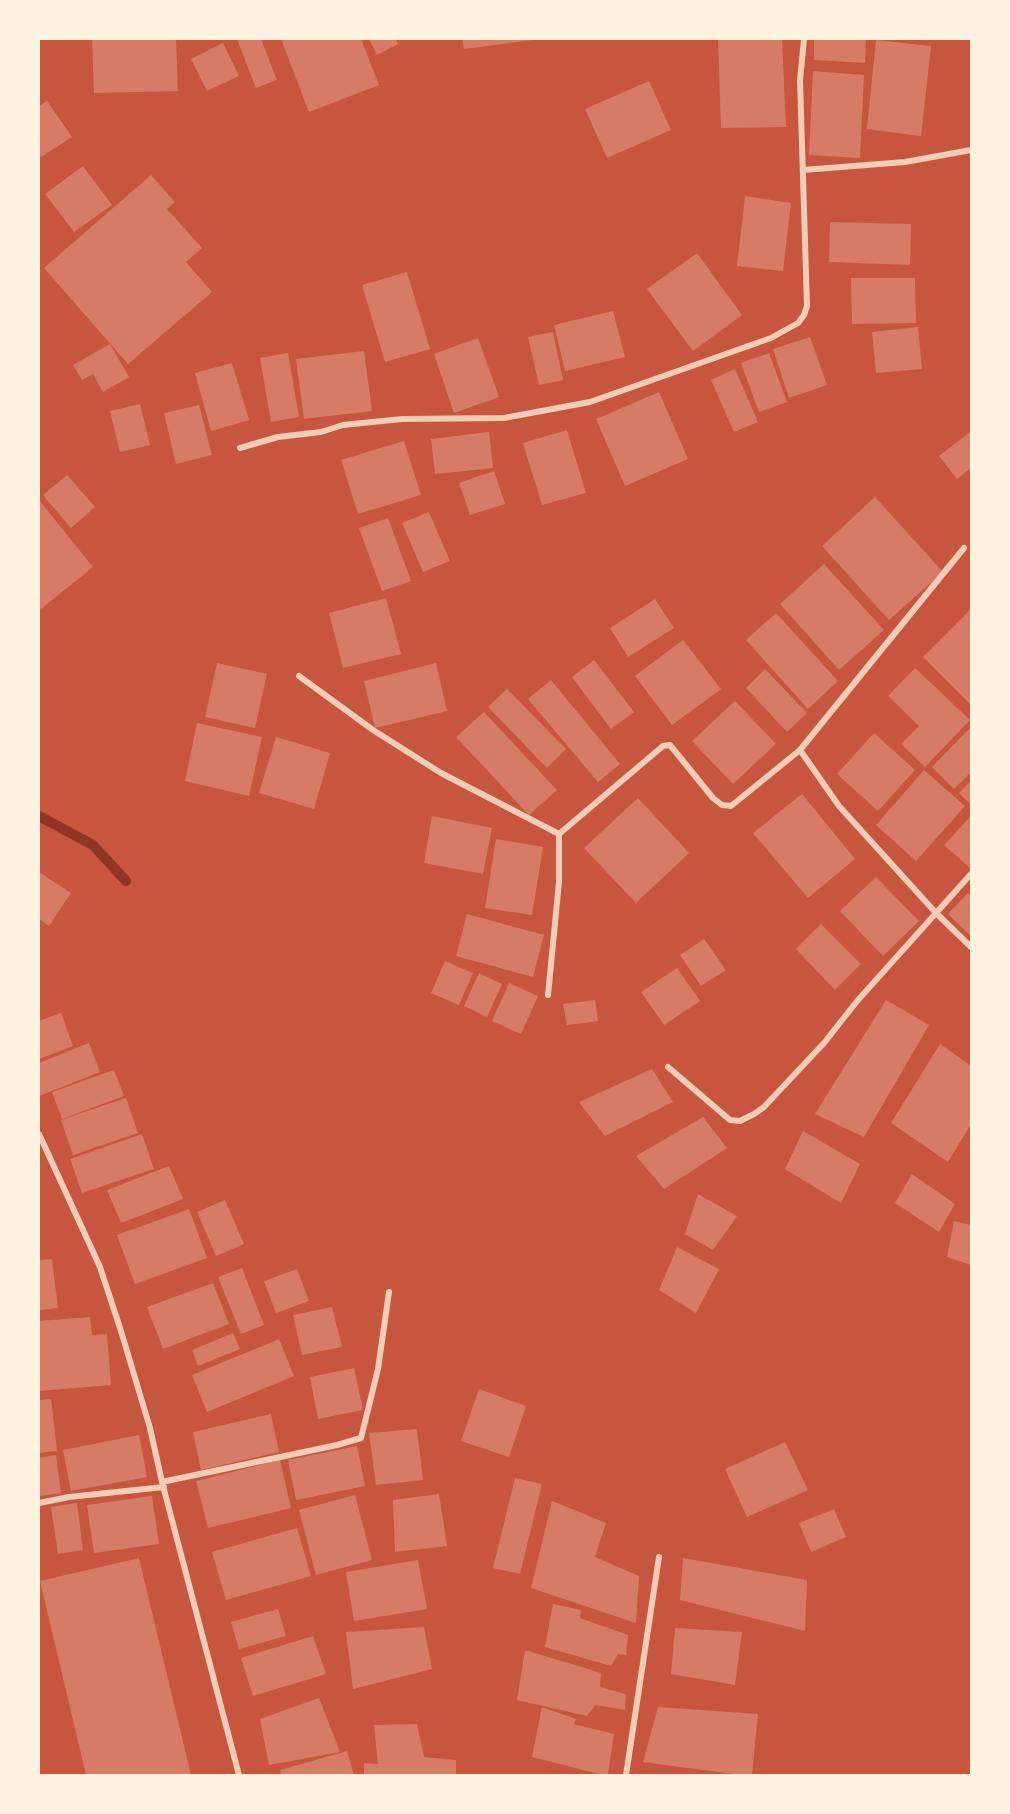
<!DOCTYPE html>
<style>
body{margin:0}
#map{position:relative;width:1010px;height:1814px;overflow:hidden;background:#c8553d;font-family:"PT Sans Narrow",sans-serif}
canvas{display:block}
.frame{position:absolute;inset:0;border:40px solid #fff3e0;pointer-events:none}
</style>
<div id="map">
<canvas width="1010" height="1814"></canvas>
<div class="frame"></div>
</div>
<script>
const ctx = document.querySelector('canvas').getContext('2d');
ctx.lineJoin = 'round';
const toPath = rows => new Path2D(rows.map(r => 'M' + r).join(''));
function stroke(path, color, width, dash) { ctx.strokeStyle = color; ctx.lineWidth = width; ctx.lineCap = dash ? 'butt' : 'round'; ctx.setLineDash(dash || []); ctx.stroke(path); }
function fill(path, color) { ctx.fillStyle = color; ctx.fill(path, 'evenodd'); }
stroke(toPath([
 [39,816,93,845,126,881]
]), '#8f3625', 10);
fill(toPath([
 [92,39,176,39,178,91,94,93],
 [237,39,261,39,277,80,256,88],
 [281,39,361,39,379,85,309,112],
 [369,39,396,39,398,44,377,55],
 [462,39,532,39,532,40,464,49],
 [718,39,782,39,786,127,721,128],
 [814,39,866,39,865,63,814,60],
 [876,40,931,46,921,136,867,129],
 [223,43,239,76,207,91,191,59],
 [813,71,864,75,860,158,809,155],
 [649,81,671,130,607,158,585,109],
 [47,101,72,137,41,157,39,153,39,106],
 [83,166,112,205,74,232,45,194],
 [151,175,175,202,167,209,202,248,186,262,212,292,128,364,44,268],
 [745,196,791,203,783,271,737,266],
 [830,222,911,224,910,265,829,262],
 [697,253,742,315,693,351,647,289],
 [407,272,430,349,385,362,362,285],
 [851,278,915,278,916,323,852,324],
 [613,311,625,357,565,371,554,325],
 [918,327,922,369,876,373,872,332],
 [553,332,563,380,539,385,528,337],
 [810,337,827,385,789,398,773,349],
 [478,338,499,397,454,413,434,354],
 [110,344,129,377,103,392,93,374,82,380,73,365],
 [364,351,372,411,304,419,296,359],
 [288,353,299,417,271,422,260,358],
 [769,353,787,402,759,412,741,363],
 [232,363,249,420,211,431,195,373],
 [735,369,758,422,734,432,711,380],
 [659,392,688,459,625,486,596,419],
 [140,404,150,445,120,452,110,411],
 [199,405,212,455,176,464,164,413],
 [567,430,586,493,542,505,523,443],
 [971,431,971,468,957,479,939,456],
 [489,432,493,468,435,474,431,439],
 [404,441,421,495,358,514,341,460],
 [494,471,505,504,470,515,459,483],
 [67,475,95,507,71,528,43,495],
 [875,497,943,572,889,620,822,546],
 [39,500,93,567,41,609,39,606],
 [429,512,450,561,423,572,402,523],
 [388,518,411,581,382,591,359,528],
 [824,564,884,630,839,670,780,604],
 [386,598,401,654,343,668,329,613],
 [655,599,674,628,628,657,610,628],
 [971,609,971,705,923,657],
 [776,613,838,681,808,709,746,640],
 [683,640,721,689,672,725,635,676],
 [594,660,634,712,611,729,572,677],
 [217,663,267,674,255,728,205,717],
 [436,663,447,711,375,728,364,681],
 [915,668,970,720,925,767,901,744,919,726,888,696],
 [765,669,807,713,787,732,746,688],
 [551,680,620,764,598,782,528,699],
 [507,689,566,749,547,768,488,707],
 [735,701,776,744,733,784,692,741],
 [484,712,557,790,529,815,456,737],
 [197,723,262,737,249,796,185,781],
 [971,727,971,772,954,789,932,767],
 [874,733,915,770,878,811,837,774],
 [276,737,330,753,314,809,259,793],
 [924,770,965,806,916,861,876,825],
 [971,781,971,805,959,793],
 [802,794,855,859,808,898,753,833],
 [638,798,689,853,636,903,584,848],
 [432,816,492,828,483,874,424,863],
 [971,816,971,869,944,845],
 [496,839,543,847,532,915,485,908],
 [39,872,71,893,49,926,39,919],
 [876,877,919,921,883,956,840,911],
 [968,893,971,896,971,936,948,914],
 [467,914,544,935,533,977,456,956],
 [821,924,861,964,835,990,796,949],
 [704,939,726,970,701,986,680,955],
 [445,961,473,973,459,1005,431,993],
 [677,968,700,1001,664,1025,641,992],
 [479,973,502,984,487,1017,464,1006],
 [509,983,538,996,521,1034,492,1021],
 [595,1000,598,1021,567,1025,563,1004],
 [886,1000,929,1025,864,1137,815,1114],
 [61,1013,73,1046,39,1059,39,1021],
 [89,1043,100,1072,39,1096,39,1063],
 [940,1044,971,1066,971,1124,948,1162,891,1123],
 [652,1069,673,1102,605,1136,579,1102],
 [114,1070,124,1096,62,1119,52,1092],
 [126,1098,138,1133,73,1155,61,1120],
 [703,1117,727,1148,664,1189,636,1156],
 [803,1131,860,1164,841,1203,785,1169],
 [142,1134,154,1169,82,1193,70,1159],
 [169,1166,183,1199,121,1223,107,1190],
 [912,1174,955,1204,939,1232,895,1203],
 [698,1194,737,1216,713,1250,685,1234],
 [225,1200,244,1244,216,1256,197,1212],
 [189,1209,207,1258,135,1284,117,1235],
 [954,1221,971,1225,971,1265,947,1257],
 [677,1247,719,1269,696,1313,659,1290],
 [52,1259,58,1308,39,1310,39,1260],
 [242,1268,264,1325,241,1334,218,1277],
 [297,1269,309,1301,276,1313,264,1281],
 [213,1283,229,1324,163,1349,147,1307],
 [332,1307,342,1347,302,1355,293,1315],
 [90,1317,92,1335,107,1334,111,1385,39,1391,39,1321],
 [233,1333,240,1349,198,1366,192,1350],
 [279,1339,294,1376,207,1412,192,1375],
 [354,1368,363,1410,318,1419,310,1377],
 [479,1389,526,1406,509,1457,461,1441],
 [51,1399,57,1451,39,1453,39,1400],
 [271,1414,279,1452,201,1470,193,1432],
 [417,1429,423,1480,376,1485,369,1433],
 [139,1435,147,1477,71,1491,63,1450],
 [785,1442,808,1490,747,1517,725,1469],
 [357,1446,365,1486,296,1500,288,1460],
 [56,1455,61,1493,39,1496,39,1458],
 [280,1460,291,1508,208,1528,196,1481],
 [515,1478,542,1484,520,1574,493,1568],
 [439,1494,447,1546,395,1552,393,1500],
 [355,1495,372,1560,316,1575,299,1510],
 [152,1496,159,1544,94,1553,87,1505],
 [552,1501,606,1523,595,1557,639,1576,636,1623,531,1588],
 [77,1503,83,1550,58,1554,51,1507],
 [834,1509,846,1537,811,1552,799,1523],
 [297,1528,311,1576,226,1600,212,1552],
 [139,1558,191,1775,86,1775,40,1581],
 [683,1558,807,1580,805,1631,680,1600],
 [418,1560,427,1609,354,1621,346,1572],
 [553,1604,581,1610,580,1618,628,1635,626,1655,618,1654,611,1666,545,1647],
 [278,1609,286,1636,239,1649,231,1622],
 [424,1627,432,1669,353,1689,346,1632],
 [675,1628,742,1632,735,1685,671,1674],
 [313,1636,326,1674,253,1696,241,1658],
 [525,1650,601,1673,600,1687,626,1694,625,1710,595,1705,587,1716,517,1700],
 [319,1698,340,1752,269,1765,260,1719],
 [542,1707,576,1719,574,1724,614,1734,608,1774,603,1775,532,1757],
 [658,1707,758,1714,752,1775,741,1775,643,1762],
 [417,1724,424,1757,456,1760,456,1775,364,1775,364,1763,378,1764,374,1725],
 [347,1751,354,1775,281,1775,280,1770]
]), '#d67c66');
stroke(toPath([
 [803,170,905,162,971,150],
 [240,448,278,437,321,432,343,425,402,419,504,418,590,402,771,338,798,323,804,315,807,306,800,80,804,39],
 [964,548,800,750,839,806,936,913,971,947],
 [299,676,373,730,441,773,559,834],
 [548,995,559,882,559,834,663,746,670,745,713,798,722,805,731,806,800,750],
 [668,1067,730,1120,740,1121,754,1114,764,1107,824,1043,858,1000,971,874],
 [39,1134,100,1267,121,1331,150,1428,162,1482,239,1775],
 [162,1482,337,1445,361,1438,378,1369,389,1292],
 [39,1503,69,1497,164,1487],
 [626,1775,659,1557]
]), '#f1ccb7', 6);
</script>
